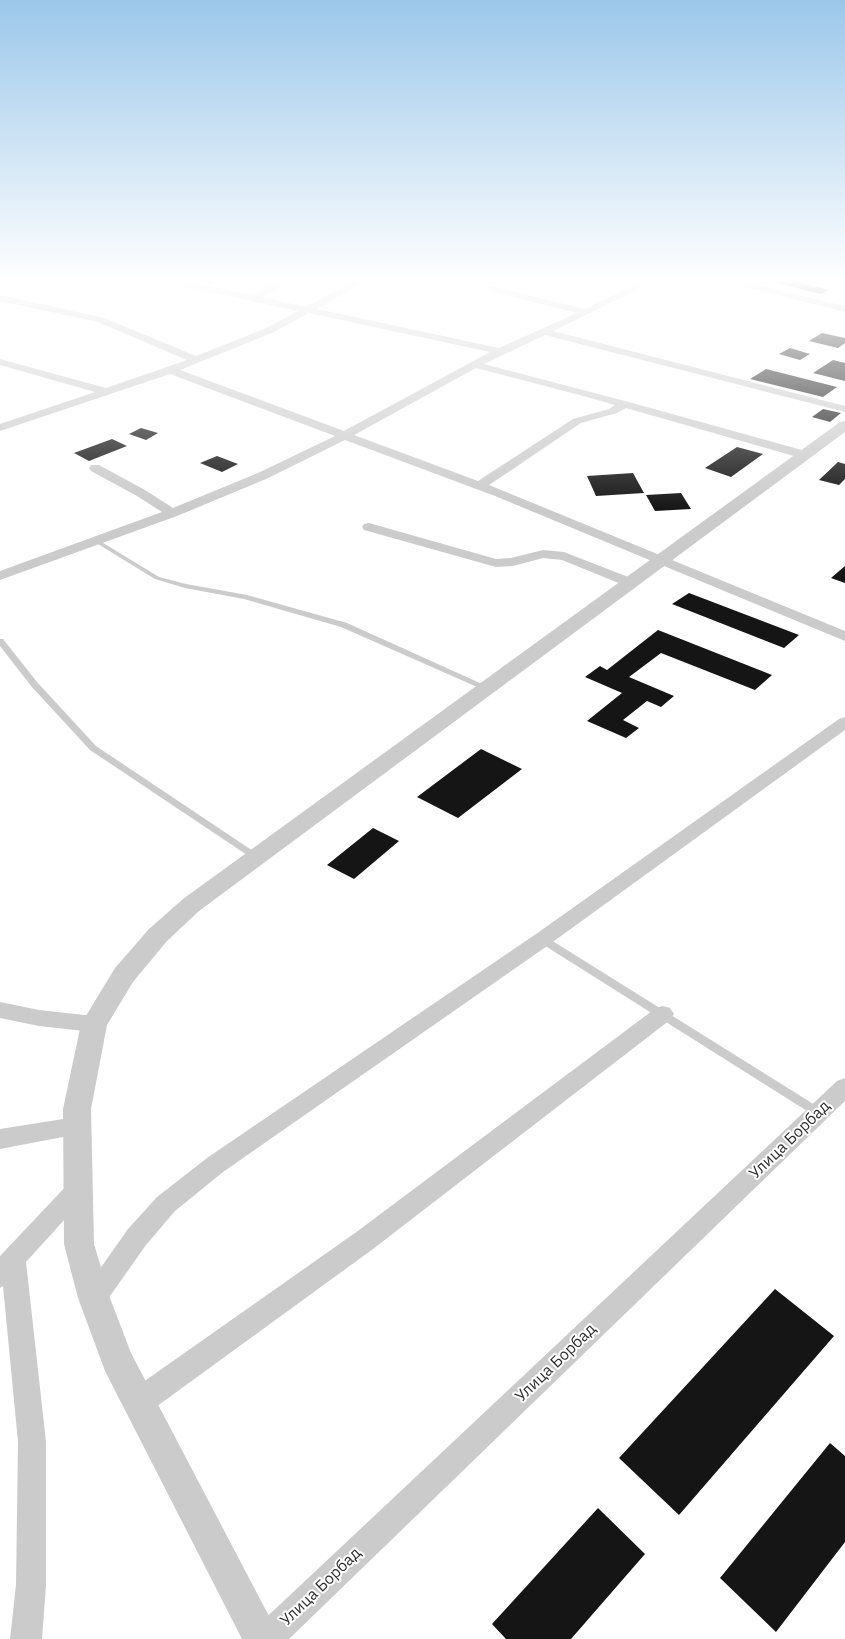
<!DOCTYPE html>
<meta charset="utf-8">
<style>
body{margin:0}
canvas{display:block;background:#fff}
</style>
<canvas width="845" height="1639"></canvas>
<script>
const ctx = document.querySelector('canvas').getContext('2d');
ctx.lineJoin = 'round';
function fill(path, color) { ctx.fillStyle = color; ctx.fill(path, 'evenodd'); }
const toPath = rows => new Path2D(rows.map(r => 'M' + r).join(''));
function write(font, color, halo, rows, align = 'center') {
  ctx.font = font + ' "IBM Plex Sans",sans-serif'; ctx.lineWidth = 4; ctx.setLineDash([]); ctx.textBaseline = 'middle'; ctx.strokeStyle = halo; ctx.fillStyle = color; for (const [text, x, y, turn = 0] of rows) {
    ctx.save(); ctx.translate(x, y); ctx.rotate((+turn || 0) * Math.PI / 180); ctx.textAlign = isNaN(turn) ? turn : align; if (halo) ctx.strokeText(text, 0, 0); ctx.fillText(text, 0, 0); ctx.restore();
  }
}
fill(toPath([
 [194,280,219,280,211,284],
 [783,280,790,280,829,290,821,294,777,283],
 [822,333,845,338,845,343,838,348,809,341],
 [790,348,810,354,800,360,779,354],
 [833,360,845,363,845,381,813,373],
 [766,369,837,387,823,397,750,379],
 [823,409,841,413,830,422,812,417],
 [141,428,158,433,146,440,129,434],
 [112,439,127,446,89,461,74,453],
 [737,447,763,454,731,477,705,468],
 [217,456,238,464,222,472,200,463],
 [838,462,845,464,845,479,839,485,819,480],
 [633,473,644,493,596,496,587,476],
 [681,493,691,509,655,511,646,495],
 [845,566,845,583,831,578],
 [689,593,799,635,784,648,672,604],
 [658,630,772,675,755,690,661,653,629,677,674,696,661,707,647,701,623,720,639,728,626,738,587,721,622,693,585,677,600,666,607,670],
 [481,749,522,769,458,818,417,797],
 [373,828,399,841,354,879,327,865],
 [775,1289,834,1336,679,1515,619,1458],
 [830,1443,845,1456,845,1542,776,1632,720,1578],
 [598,1508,645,1554,571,1639,506,1639,492,1624]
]), '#151515');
fill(toPath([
 [843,285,845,285,845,288,842,287,843,285],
 [95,538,159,577,186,584,247,595,347,623,491,688,490,690,484,690,341,627,244,599,185,588,155,579,93,541,92,540,95,538],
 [0,639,3,639,37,682,96,746,259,855,261,857,259,859,253,859,90,750,31,686,0,646,0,639],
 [543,935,823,1110,825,1113,823,1116,819,1118,815,1116,539,942,538,939,539,936,543,935]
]), '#cbcbcb');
fill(toPath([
 [164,280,182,280,252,295,281,280,293,280,262,297,306,307,356,280,367,280,317,309,499,348,577,313,489,291,489,287,492,286,585,309,645,280,657,280,553,331,845,406,845,412,545,335,484,364,629,402,809,452,811,455,809,458,801,458,626,408,617,413,581,423,489,485,845,631,845,641,495,496,345,440,266,479,177,516,0,580,0,571,162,512,137,496,91,471,89,468,91,465,99,465,145,490,173,508,258,473,335,436,170,374,0,431,0,424,95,392,0,365,0,359,106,388,187,360,98,322,0,301,0,295,104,318,196,356,264,329,298,311,168,283,164,280],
 [309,313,490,352,344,431,180,370,272,333,309,313],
 [476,368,587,397,615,405,609,409,573,419,478,481,354,435,476,368],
 [719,280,736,280,845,306,845,312,719,280],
 [369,523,496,559,511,558,543,550,564,552,636,580,638,583,636,586,626,586,562,560,543,558,513,566,496,567,364,530,362,527,364,524,369,523],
 [845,717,845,730,550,944,223,1172,175,1211,146,1245,103,1306,94,1310,85,1306,81,1298,85,1290,128,1229,157,1197,207,1158,536,934,839,719,845,717],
 [0,1002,39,1010,94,1016,102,1018,105,1024,102,1030,94,1032,39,1026,0,1018,0,1002],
 [663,1006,670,1008,674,1014,670,1020,373,1249,149,1412,139,1415,129,1412,125,1402,129,1392,355,1233,656,1008,663,1006],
 [845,1078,845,1101,289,1639,250,1639,255,1628,837,1081,845,1078],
 [76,1117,84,1119,87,1126,84,1133,0,1149,0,1129,76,1117],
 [78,1179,86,1182,90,1189,86,1196,26,1262,46,1442,46,1585,42,1639,10,1639,16,1585,18,1442,3,1286,0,1288,0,1256,70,1182,78,1179]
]), '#cbcbcb');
fill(toPath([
 [845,421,845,432,199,911,167,941,133,982,107,1025,91,1109,94,1244,110,1298,131,1353,281,1639,242,1639,105,1371,78,1298,64,1244,63,1109,81,1024,115,968,149,929,183,899,840,422,845,421]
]), '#cbcbcb');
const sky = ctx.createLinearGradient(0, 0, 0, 510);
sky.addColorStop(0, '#9bc7ea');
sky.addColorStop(0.55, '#fff');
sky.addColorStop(1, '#ffffff00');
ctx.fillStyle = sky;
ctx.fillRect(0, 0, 845, 510);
write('16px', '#2e2e2e', '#fff', [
 ["Улица Борбад",790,1140,-44],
 ["Улица Борбад",556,1363,-44],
 ["Улица Борбад",321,1587,-44]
]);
</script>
